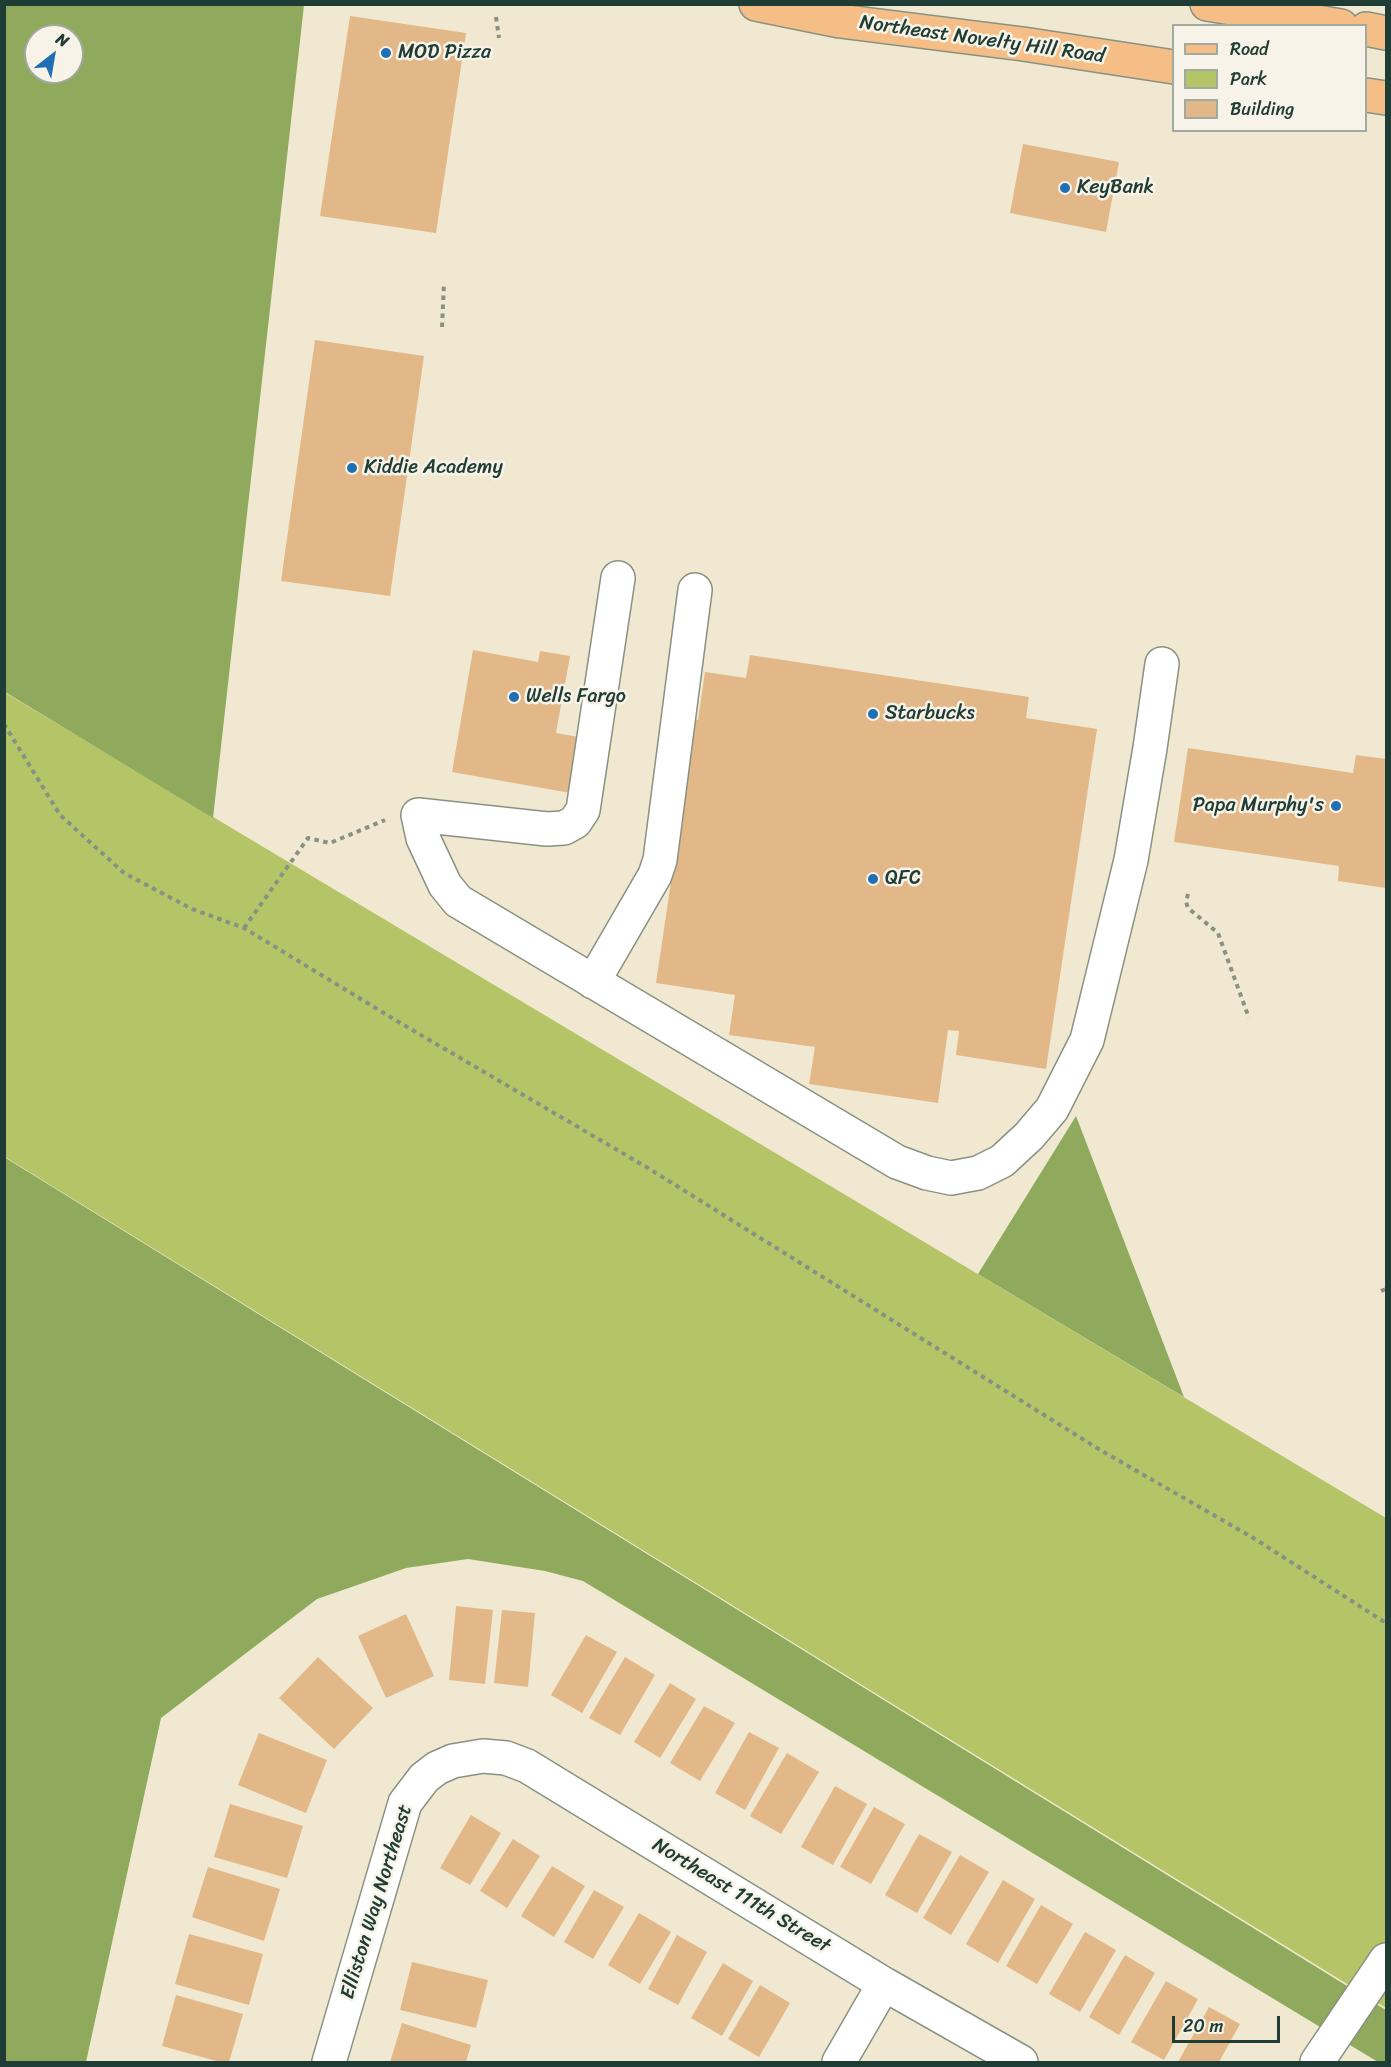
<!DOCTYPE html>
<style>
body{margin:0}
#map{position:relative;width:1391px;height:2067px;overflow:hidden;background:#f0e8d0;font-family:Sriracha,sans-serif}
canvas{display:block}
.frame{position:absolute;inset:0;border:6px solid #1f3d34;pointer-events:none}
.legend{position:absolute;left:1172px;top:24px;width:195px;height:108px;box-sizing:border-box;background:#f7f3e8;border:2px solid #a1aaa0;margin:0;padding:8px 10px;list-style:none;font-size:18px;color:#1f3d34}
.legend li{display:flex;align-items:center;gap:12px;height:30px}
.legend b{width:30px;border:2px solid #a1aaa0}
.north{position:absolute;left:24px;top:24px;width:60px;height:60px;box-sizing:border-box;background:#f7f3e8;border:2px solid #a1aaa0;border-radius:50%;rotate:31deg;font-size:16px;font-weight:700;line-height:24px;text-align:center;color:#1f3d34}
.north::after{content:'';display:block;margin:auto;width:21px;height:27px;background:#1f6fb2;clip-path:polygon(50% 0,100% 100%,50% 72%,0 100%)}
.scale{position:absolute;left:1172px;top:2016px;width:108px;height:27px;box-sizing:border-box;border:3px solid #1f3d34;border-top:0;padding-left:8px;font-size:18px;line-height:21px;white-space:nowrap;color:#1f3d34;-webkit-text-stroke:4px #f7f3e8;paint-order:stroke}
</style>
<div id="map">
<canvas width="1391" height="2067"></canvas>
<div class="frame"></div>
<ul class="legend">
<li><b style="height:8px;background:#f6be87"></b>Road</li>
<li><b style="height:16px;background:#b4c467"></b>Park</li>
<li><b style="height:16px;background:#e3b888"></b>Building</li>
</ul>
<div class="north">N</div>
<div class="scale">20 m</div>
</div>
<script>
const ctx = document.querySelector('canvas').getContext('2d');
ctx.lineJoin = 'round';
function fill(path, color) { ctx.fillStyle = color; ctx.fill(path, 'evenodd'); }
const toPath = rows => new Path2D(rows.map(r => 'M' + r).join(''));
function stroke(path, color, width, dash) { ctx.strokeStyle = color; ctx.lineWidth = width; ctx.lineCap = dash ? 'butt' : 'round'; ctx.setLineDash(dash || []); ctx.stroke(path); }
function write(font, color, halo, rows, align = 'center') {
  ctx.font = font + ' Sriracha,sans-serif'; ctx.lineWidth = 5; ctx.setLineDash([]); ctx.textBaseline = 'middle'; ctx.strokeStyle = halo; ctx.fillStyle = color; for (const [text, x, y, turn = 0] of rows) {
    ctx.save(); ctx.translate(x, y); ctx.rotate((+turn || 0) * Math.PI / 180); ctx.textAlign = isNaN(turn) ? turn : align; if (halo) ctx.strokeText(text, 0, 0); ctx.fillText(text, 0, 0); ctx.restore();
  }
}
fill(toPath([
 [4,692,1386,1518,1386,2008,5,1157]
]), '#b4c467');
fill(toPath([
 [4,5,304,5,213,818,5,692],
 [36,36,72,36,72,72,36,72],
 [1076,1116,1184,1397,978,1274],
 [4,1157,1386,2010,1386,2062,1378,2062,583,1581,545,1571,468,1559,406,1568,317,1599,161,1718,86,2062,5,2062]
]), '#8faa5c');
fill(toPath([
 [350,16,466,33,436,233,320,216],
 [1023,144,1119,162,1106,232,1010,213],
 [315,340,424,356,390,596,281,581],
 [473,650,538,662,540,651,570,656,556,733,585,738,576,794,452,772],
 [750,655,1029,697,1026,718,1097,729,1046,1069,956,1055,959,1031,948,1030,938,1103,809,1084,815,1047,729,1035,735,995,656,983,690,753,658,749,663,715,698,720,705,672,746,678],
 [1188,748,1353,773,1356,755,1386,759,1386,888,1338,881,1339,866,1174,842],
 [456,1606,493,1610,485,1684,449,1680],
 [502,1610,535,1613,528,1687,494,1683],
 [406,1614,434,1676,386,1698,358,1636],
 [586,1635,617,1652,582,1713,551,1695],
 [318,1657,373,1708,334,1749,279,1698],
 [625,1657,655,1675,620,1735,589,1718],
 [670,1683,696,1699,660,1758,634,1742],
 [704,1706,735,1723,700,1781,670,1763],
 [749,1732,779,1748,745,1810,715,1793],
 [259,1733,327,1760,306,1813,238,1785],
 [787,1753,819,1772,781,1834,750,1816],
 [835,1786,867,1804,833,1865,801,1847],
 [230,1804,303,1826,287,1878,214,1857],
 [874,1807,905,1824,871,1884,840,1867],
 [471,1815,501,1833,470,1885,440,1868],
 [919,1834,952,1852,917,1913,885,1895],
 [513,1839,540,1856,507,1908,480,1891],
 [960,1855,989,1872,951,1935,923,1918],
 [552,1866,585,1886,554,1937,521,1916],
 [208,1867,280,1889,264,1941,192,1917],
 [1003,1880,1035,1899,998,1963,966,1944],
 [594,1890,624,1907,593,1959,564,1942],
 [1041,1905,1073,1924,1037,1984,1006,1966],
 [639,1913,671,1932,640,1984,608,1965],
 [1085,1932,1116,1950,1080,2012,1049,1994],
 [189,1934,263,1954,249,2005,175,1984],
 [677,1935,707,1952,678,2005,648,1989],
 [1125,1955,1155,1973,1119,2035,1089,2017],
 [412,1962,488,1980,476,2028,400,2010],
 [723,1963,753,1981,722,2036,691,2018],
 [1166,1981,1198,1999,1164,2060,1131,2042],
 [760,1985,790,2003,759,2057,728,2039],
 [176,1995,243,2014,229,2062,220,2062,162,2046],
 [1209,2007,1240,2024,1219,2062,1178,2062],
 [402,2023,471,2045,466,2062,390,2062]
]), '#e3b888');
const minor = toPath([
 [618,578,583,810,575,822,564,828,547,829,418,815,423,838,445,885,458,901,897,1162,927,1173,951,1178,978,1173,1002,1161,1029,1136,1052,1109,1087,1040,1131,860,1150,748,1162,664],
 [593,982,655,875,660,860,695,590],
 [329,2062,405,1803,424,1778,437,1768,453,1761,483,1756,506,1758,527,1766,884,1984,1021,2062],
 [839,2062,884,1984],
 [1317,2062,1386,1960]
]);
const major = toPath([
 [756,4,840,21,1023,44,1174,67],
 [1207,4,1341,26],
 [1366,29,1386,33],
 [1366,95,1386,98]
]);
stroke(minor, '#889282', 36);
stroke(major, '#889282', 36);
stroke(toPath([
 [496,17,499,38],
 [442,327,444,283],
 [4,724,60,815,124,873,192,909,244,928,397,1021,648,1168,1097,1448,1255,1539,1386,1623],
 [1188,894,1186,902,1188,908,1218,933,1249,1018],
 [244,928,308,838,330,843,385,820],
 [1381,1291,1386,1289]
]), '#889282', 4, [4.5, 4.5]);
stroke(minor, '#fff', 33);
stroke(major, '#f6be87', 33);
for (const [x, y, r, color] of [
 [386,53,6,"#1f6fb2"],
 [1065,188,6,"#1f6fb2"],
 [352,468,6,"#1f6fb2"],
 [514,697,6,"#1f6fb2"],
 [873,714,6,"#1f6fb2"],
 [1336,806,6,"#1f6fb2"],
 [873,879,6,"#1f6fb2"]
]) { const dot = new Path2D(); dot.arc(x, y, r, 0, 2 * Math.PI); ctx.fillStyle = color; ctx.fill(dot); stroke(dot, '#f7f3e8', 2); }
write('20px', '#1f3d34', '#f7f3e8', [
 ["Northeast Novelty Hill Road",982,40,8],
 ["Northeast 111th Street",741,1896,31],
 ["Elliston Way Northeast",377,1902,-73]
]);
write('20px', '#1f3d34', '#f7f3e8', [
 ["MOD Pizza",398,53],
 ["KeyBank",1077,188],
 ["Kiddie Academy",364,468],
 ["Wells Fargo",526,697],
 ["Starbucks",885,714],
 ["Papa Murphy's",1324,806,"right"],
 ["QFC",885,879]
], 'left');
</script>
